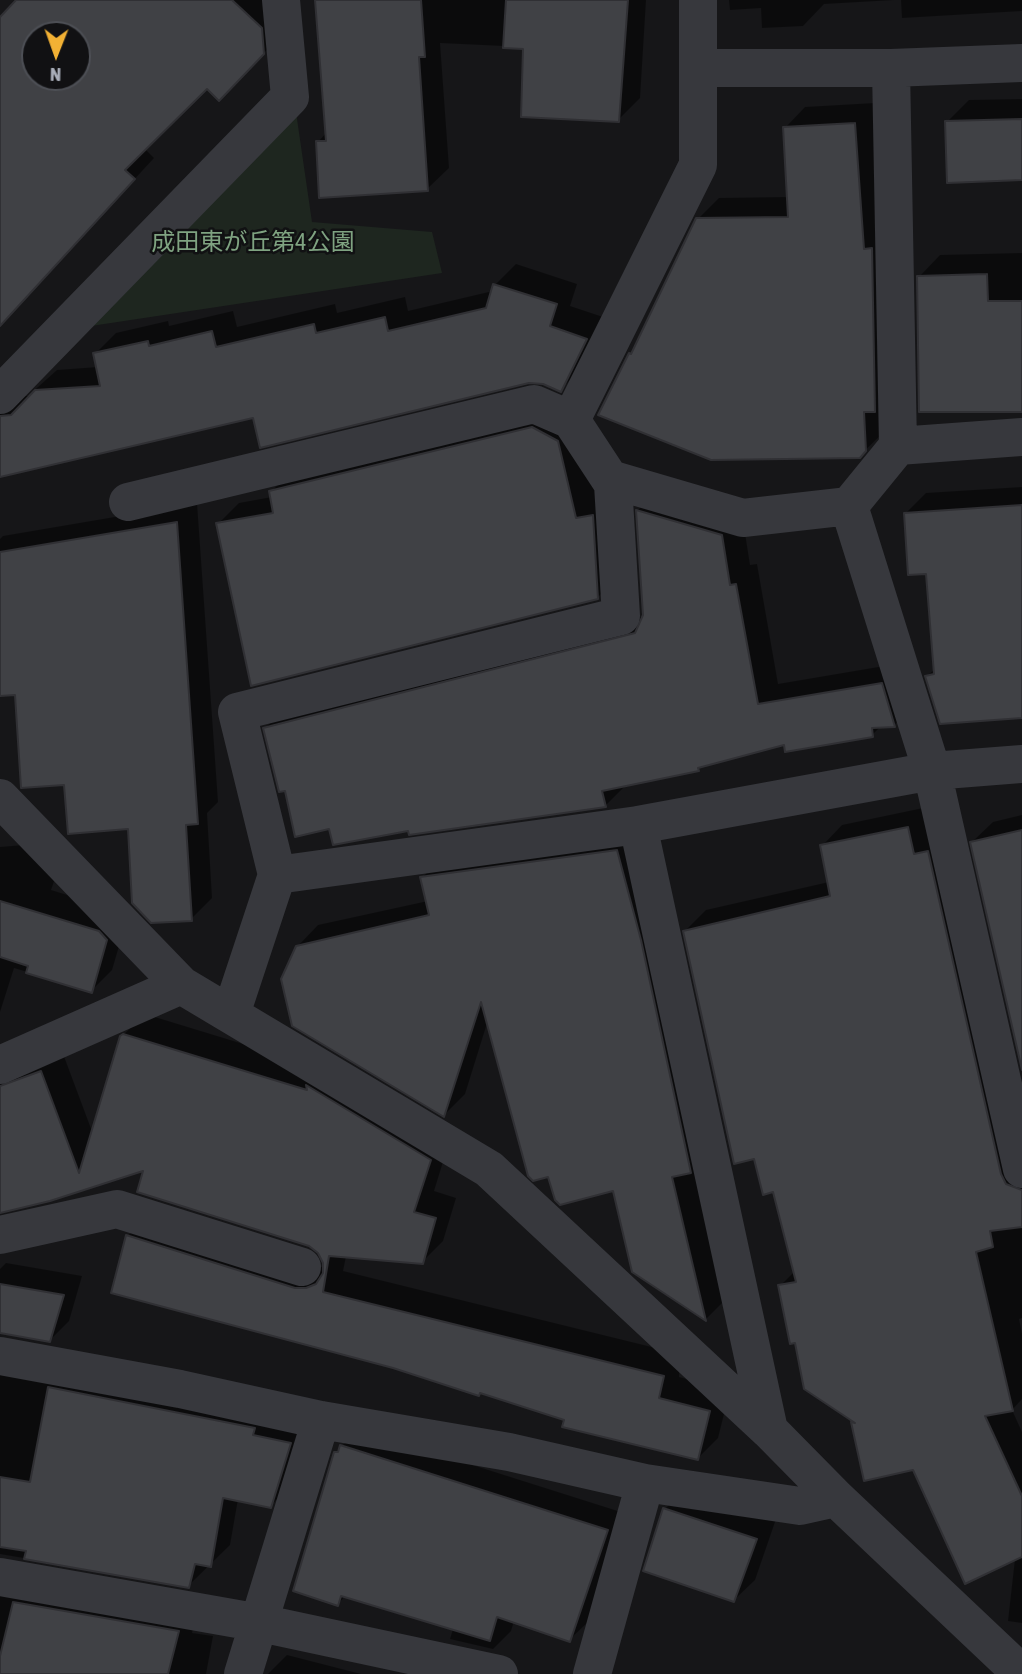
<!DOCTYPE html>
<meta charset="utf-8">
<style>
body{margin:0}
#map{position:relative;width:1022px;height:1674px;overflow:hidden;background:#161618;font-family:"Asap Condensed",sans-serif}
canvas{display:block}
.north{position:absolute;left:21px;top:21px;width:70px;height:70px;box-sizing:border-box;background:#111113;border:2px solid #4d4f55;border-radius:50%;rotate:181deg;font-size:19px;font-weight:700;line-height:28px;text-align:center;color:#a8adb8}
.north::after{content:'';display:block;margin:auto;width:24px;height:32px;background:#f2b134;clip-path:polygon(50% 0,100% 100%,50% 72%,0 100%)}
</style>
<div id="map">
<canvas width="1022" height="1674"></canvas>
<div class="north">N</div>
</div>
<script>
const ctx = document.querySelector('canvas').getContext('2d');
ctx.lineJoin = 'round';
function fill(path, color) { ctx.fillStyle = color; ctx.fill(path, 'evenodd'); }
const toPath = rows => new Path2D(rows.map(r => 'M' + r).join(''));
function stroke(path, color, width, dash) { ctx.strokeStyle = color; ctx.lineWidth = width; ctx.lineCap = dash ? 'butt' : 'round'; ctx.setLineDash(dash || []); ctx.stroke(path); }
function write(font, color, halo, rows, align = 'center') {
  ctx.font = font + ' "Asap Condensed","Noto Sans JP",sans-serif'; ctx.lineWidth = 5; ctx.setLineDash([]); ctx.textBaseline = 'middle'; ctx.strokeStyle = halo; ctx.fillStyle = color; for (const [text, x, y, turn = 0] of rows) {
    ctx.save(); ctx.translate(x, y); ctx.rotate((+turn || 0) * Math.PI / 180); ctx.textAlign = isNaN(turn) ? turn : align; if (halo) ctx.strokeText(text, 0, 0); ctx.fillText(text, 0, 0); ctx.restore();
  }
}
fill(toPath([
 [296,112,312,222,432,232,442,273,91,326]
]), '#1e261f');
fill(toPath([
 [18,0,275,0,284,32,240,78,207,86,144,148,154,158,0,325,0,19],
 [35,35,77,35,77,77,35,77],
 [317,0,646,0,640,98,618,120,525,47,440,43,449,168,427,189,318,142,327,132],
 [729,0,894,0,824,4,803,26,762,28,761,8,730,10],
 [901,0,1022,0,1022,11,902,18],
 [1022,99,1022,179,947,122,969,100],
 [875,103,881,435,859,456,630,354,698,219,719,198,788,197,785,128,805,107],
 [1022,253,1022,410,919,277,940,255],
 [516,264,577,284,570,306,606,318,581,369,560,390,543,382,529,381,255,416,0,473,0,376,17,396,28,396,57,370,98,367,95,354,116,333,168,321,169,326,233,311,237,327,335,304,337,313,405,297,408,311,493,291,495,285],
 [554,407,579,420,618,577,597,598,218,524,239,503,272,497,272,491,292,470],
 [1022,487,1022,717,927,676,935,669,928,573,905,514,926,493],
 [659,490,742,514,750,565,757,564,778,684,902,663,915,705,894,725,881,726,872,735,785,742,702,765,698,770,627,784,605,806,409,829,330,827,286,789,265,728,286,708,645,616,638,510],
 [197,503,218,802,207,813,212,898,191,919,130,828,66,783,17,693,0,694,0,539,3,536],
 [928,807,1022,1155,1022,1318,1019,1319,1022,1334,1022,1399,1012,1410,1022,1432,1022,1623,1008,1621,1015,1559,914,1468,853,1423,855,1421,796,1341,780,1286,795,1271,775,1190,755,1157,685,931,706,910,829,882,822,846,842,825],
 [1022,815,1022,1062,972,842,993,822],
 [637,830,726,1299,706,1319,633,1271,614,1189,549,1175,488,1020,465,1094,444,1115,297,947,318,925,428,901,422,878,442,857],
 [24,845,62,858,51,890,119,911,127,919,112,970,91,991,14,968,0,1012,0,847],
 [145,1014,325,1069,450,1139,434,1191,456,1198,443,1241,422,1262,346,1256,343,1271,680,1354,679,1377,730,1390,718,1438,698,1458,566,1419,128,1236,148,1215,325,1268,320,1252,309,1245,145,1169,0,1211,0,1073,62,1051,93,1134,121,1037],
 [6,1263,82,1276,69,1321,49,1341,0,1333,0,1269],
 [0,1346,310,1423,290,1487,270,1506,238,1499,230,1545,188,1586,0,1554],
 [359,1429,624,1513,587,1623,569,1640,514,1621,511,1631,493,1649,450,1639,454,1626,346,1595,338,1604,336,1452],
 [686,1488,776,1519,755,1580,734,1600,665,1509],
 [0,1567,197,1612,192,1633,213,1636,206,1674,0,1674],
 [287,1655,361,1674,268,1674]
]), '#0007');
const building = toPath([
 [16,0,232,0,262,28,264,54,219,101,207,89,125,170,135,179,0,326,0,17,16,0],
 [35,35,77,35,77,77,35,77,35,35],
 [315,0,421,0,425,57,419,57,428,191,319,198,316,141,326,141,315,0],
 [506,0,628,0,619,122,521,117,523,49,503,48,506,0],
 [1022,119,1022,180,947,183,945,121,1022,119],
 [855,123,864,249,872,248,875,412,864,412,866,451,860,458,711,460,598,415,629,353,631,354,696,218,788,217,783,127,855,123],
 [987,274,988,301,1022,301,1022,412,919,412,917,276,987,274],
 [493,284,557,304,550,326,587,339,561,392,543,384,529,383,260,448,253,418,0,477,0,416,11,415,35,390,100,386,93,353,148,341,149,346,212,331,216,347,314,324,316,333,385,317,388,331,486,308,493,284],
 [532,427,558,441,576,518,593,515,598,599,251,686,216,523,273,513,269,491,532,427],
 [1022,505,1022,718,940,724,925,676,934,674,926,574,908,575,904,513,1022,505],
 [636,510,722,535,730,585,736,584,758,704,882,683,895,727,872,728,873,737,785,752,784,745,698,768,699,771,602,791,606,807,409,835,408,831,333,845,329,829,295,837,285,791,279,792,263,728,635,633,643,615,636,510],
 [177,522,198,824,186,825,192,921,151,923,132,903,128,829,68,834,64,785,21,788,15,695,0,696,0,552,177,522],
 [908,827,914,854,928,851,1001,1174,1006,1184,1022,1190,1022,1227,990,1231,993,1247,976,1252,1013,1411,985,1416,1022,1496,1022,1557,965,1584,913,1470,864,1481,851,1422,855,1423,804,1389,795,1343,790,1344,778,1285,796,1282,773,1192,763,1195,754,1159,734,1164,683,931,830,896,820,845,908,827],
 [1022,830,1022,1070,970,842,1022,830],
 [617,850,641,940,691,1173,672,1177,706,1321,632,1272,613,1191,560,1205,555,1200,548,1177,533,1181,528,1176,481,1002,444,1117,292,1026,281,979,296,946,429,915,420,877,617,850],
 [0,901,99,931,107,940,92,993,26,973,28,966,0,957,0,901],
 [123,1034,307,1090,306,1085,431,1160,414,1212,436,1218,423,1264,329,1256,323,1292,664,1376,659,1398,710,1411,698,1460,562,1427,564,1420,480,1393,479,1396,393,1368,111,1293,126,1235,295,1288,306,1288,316,1284,323,1273,323,1263,318,1253,309,1246,137,1192,143,1171,50,1201,0,1213,0,1086,41,1071,79,1173,120,1036,123,1034],
 [0,1284,64,1295,50,1342,0,1333,0,1284],
 [48,1387,255,1428,253,1435,291,1443,271,1508,223,1498,211,1567,195,1564,189,1588,24,1559,26,1551,0,1547,0,1477,30,1482,48,1387],
 [340,1445,608,1530,570,1642,497,1617,490,1641,341,1596,338,1606,293,1591,334,1452,338,1452,340,1445],
 [663,1508,757,1539,734,1602,643,1571,663,1508],
 [13,1602,179,1631,168,1674,0,1674,0,1656,13,1602]
]);
fill(building, '#404145');
stroke(building, '#303034', 2);
stroke(toPath([
 [698,0,698,68],
 [891,68,898,446,1022,437],
 [0,395,290,97,281,0],
 [898,446,849,506,932,771,1022,764],
 [610,479,743,518,849,506],
 [128,502,534,404,571,420],
 [0,798,181,985,0,1065],
 [638,825,932,771,1022,1169],
 [277,875,638,825,769,1430],
 [181,985,489,1169,769,1430,836,1498],
 [231,1014,277,875,237,712,621,616,613,484,571,420,698,165,698,68,891,68,1022,63],
 [0,1235,117,1209,302,1267],
 [0,1356,180,1389,321,1420,509,1452,645,1483,800,1506,836,1498,1022,1674],
 [0,1577,260,1623,499,1674],
 [243,1674,321,1420],
 [592,1674,645,1483]
]), '#37383d', 38);
write('24px', '#7fa381', '#111113', [
 ["成田東が丘第4公園",253,242]
]);
</script>
